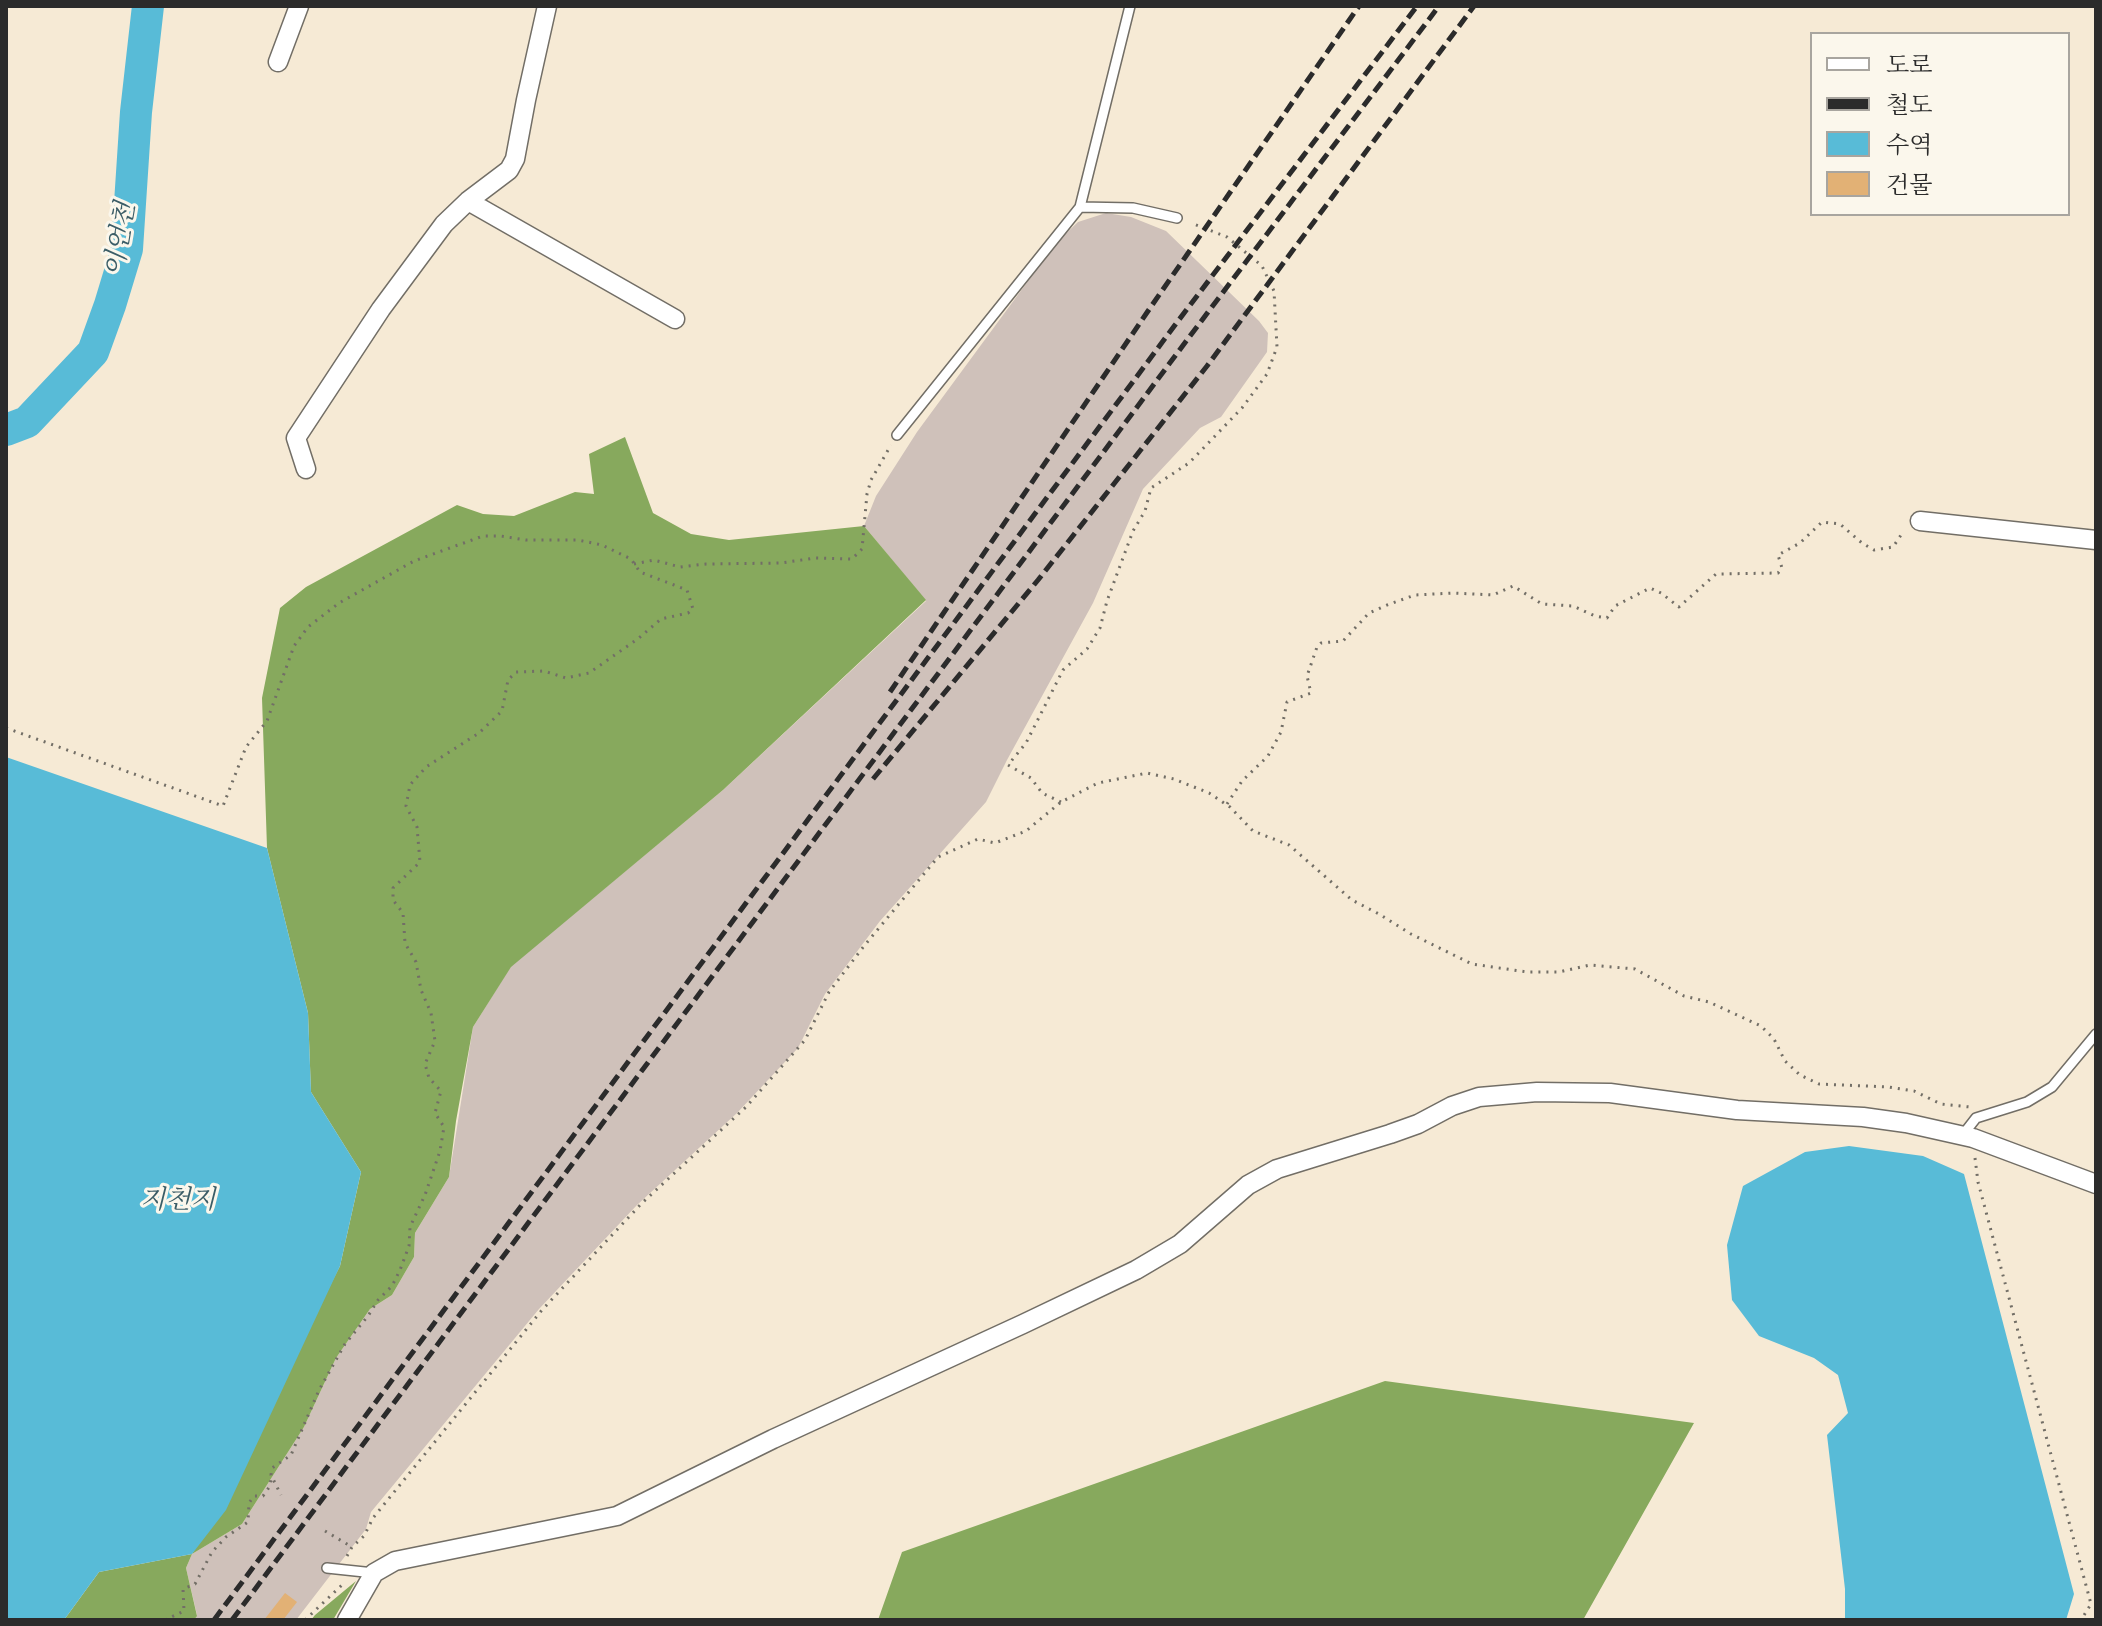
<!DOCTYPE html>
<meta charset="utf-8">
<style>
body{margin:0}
#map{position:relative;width:2102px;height:1626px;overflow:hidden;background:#f6ead5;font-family:Vollkorn,"Noto Serif KR",serif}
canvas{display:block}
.frame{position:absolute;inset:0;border:8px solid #2b2b2b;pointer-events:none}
.legend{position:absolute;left:1810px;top:32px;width:260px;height:184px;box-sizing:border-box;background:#fbf7ec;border:2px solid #a8a59f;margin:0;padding:10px 14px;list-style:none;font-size:24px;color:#2b2b2b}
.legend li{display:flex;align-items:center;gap:16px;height:40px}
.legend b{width:40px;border:2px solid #a8a59f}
</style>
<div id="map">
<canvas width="2102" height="1626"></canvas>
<div class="frame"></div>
<ul class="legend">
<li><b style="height:10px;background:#fff"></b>도로</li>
<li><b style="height:10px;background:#2b2b2b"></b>철도</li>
<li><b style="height:22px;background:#58bbd7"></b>수역</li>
<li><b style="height:22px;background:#e2b175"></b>건물</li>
</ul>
</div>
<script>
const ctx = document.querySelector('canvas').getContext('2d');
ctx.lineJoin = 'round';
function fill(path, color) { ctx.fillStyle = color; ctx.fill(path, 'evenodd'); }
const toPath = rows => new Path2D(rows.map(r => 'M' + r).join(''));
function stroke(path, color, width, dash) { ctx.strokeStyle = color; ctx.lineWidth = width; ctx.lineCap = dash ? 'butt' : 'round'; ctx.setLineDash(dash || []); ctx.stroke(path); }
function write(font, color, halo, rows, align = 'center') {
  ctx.font = font + ' Vollkorn,"Noto Serif KR",serif'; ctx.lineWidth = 6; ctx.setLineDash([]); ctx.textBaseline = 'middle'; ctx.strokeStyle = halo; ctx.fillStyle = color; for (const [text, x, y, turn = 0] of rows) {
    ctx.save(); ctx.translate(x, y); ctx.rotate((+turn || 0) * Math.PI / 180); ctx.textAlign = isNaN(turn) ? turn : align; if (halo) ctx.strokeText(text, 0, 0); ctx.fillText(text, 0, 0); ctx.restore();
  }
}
fill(toPath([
 [1106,213,1131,217,1166,231,1259,321,1268,333,1267,352,1221,417,1200,428,1143,489,1093,603,1007,760,986,802,880,921,825,994,798,1048,737,1113,637,1205,539,1309,371,1512,366,1529,296,1620,194,1620,197,1615,186,1568,192,1554,242,1524,304,1427,336,1358,370,1309,392,1295,414,1257,415,1233,449,1177,473,1027,511,966,723,790,926,601,864,526,876,496,917,432,1056,243,1078,222]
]), '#cfc1ba');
fill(toPath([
 [625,437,653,513,691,534,729,540,864,526,926,600,723,790,511,967,473,1027,456,1121,449,1177,415,1233,414,1257,392,1295,370,1309,336,1358,304,1427,242,1524,192,1554,186,1568,197,1616,194,1620,64,1620,99,1572,192,1554,340,1266,361,1172,311,1092,308,1013,267,848,262,698,280,608,306,587,457,505,483,514,514,516,575,492,594,494,589,454],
 [1385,1381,1694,1423,1583,1620,878,1620,902,1552],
 [356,1581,333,1620,311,1620,315,1615]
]), '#87a95d');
fill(toPath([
 [6,757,267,848,308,1013,311,1092,361,1172,340,1266,226,1510,192,1554,99,1572,64,1620,6,1620],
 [1849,1146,1923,1156,1964,1174,2074,1594,2066,1620,1845,1620,1845,1589,1827,1435,1848,1413,1838,1375,1814,1358,1759,1336,1732,1300,1727,1245,1743,1186,1805,1152]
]), '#58bbd7');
stroke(toPath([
 [6,430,27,422,93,352,110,305,127,249,136,112,148,6]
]), '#58bbd7', 32);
fill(toPath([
 [285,1593,297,1602,283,1620,264,1620]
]), '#e2b175');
const service = toPath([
 [1080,207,1133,208,1177,218],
 [897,435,1080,207,1130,6],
 [1962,1136,1976,1118,2027,1102,2052,1087,2096,1034],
 [327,1568,374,1573]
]);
const minor = toPath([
 [278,62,299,6],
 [468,201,675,319],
 [306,469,296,438,381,309,444,224,468,201,509,170,515,159,526,100,547,6],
 [1920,521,2096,540],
 [347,1620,374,1573,395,1561,617,1516,773,1439,1023,1324,1136,1270,1180,1244,1248,1185,1277,1169,1390,1134,1418,1124,1452,1106,1479,1097,1537,1092,1610,1093,1737,1110,1863,1117,1906,1123,1973,1138,2096,1184]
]);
stroke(service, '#726e66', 12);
stroke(minor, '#726e66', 21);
stroke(toPath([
 [634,564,654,560,680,567,706,564,781,563,815,558,852,559,862,549,867,494,871,480,891,445],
 [6,728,223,806,246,747,267,721,294,646,308,627,339,603,414,561,483,536,501,536,526,540,578,540,602,545,631,559,640,572,687,590,693,609,688,613,661,619,639,638,589,673,566,678,544,671,516,672,508,680,502,711,479,733,426,767,410,785,406,806,417,827,420,862,393,888,393,900,403,913,405,943,416,962,421,990,431,1013,435,1041,425,1064,429,1078,441,1091,435,1113,444,1127,440,1151,425,1195,410,1227,409,1246,400,1270,392,1286,378,1300,368,1316,345,1344,319,1390,291,1455,272,1468,271,1475,281,1495],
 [1061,802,1042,793,1031,778,1008,765,1026,743,1063,670,1087,649,1100,628,1107,601,1133,531,1145,511,1151,488,1189,463,1242,408,1267,374,1277,347,1274,291,1262,266,1227,237,1191,223],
 [1227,804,1242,781,1268,756,1281,732,1287,702,1311,693,1307,676,1317,647,1321,643,1343,641,1369,613,1387,605,1415,595,1453,593,1493,595,1513,586,1542,604,1573,606,1595,616,1607,618,1615,606,1650,588,1661,593,1679,607,1716,574,1778,573,1782,568,1778,555,1800,543,1822,522,1840,524,1862,543,1874,550,1893,547,1901,535,1905,533],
 [1975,1158,1978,1182,2091,1604,2081,1620],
 [325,1531,352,1547],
 [347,1556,352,1547,364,1536,373,1518,542,1310,642,1203,746,1107,805,1040,829,992,864,946,938,857,978,839,995,843,1026,831,1061,802,1098,783,1147,773,1174,779,1209,793,1230,807,1253,831,1289,845,1352,900,1379,914,1411,934,1472,964,1527,972,1559,972,1590,965,1635,969,1684,996,1709,1002,1761,1026,1774,1039,1785,1061,1800,1075,1819,1084,1889,1087,1914,1091,1941,1104,1970,1107],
 [165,1620,184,1611,183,1589,195,1584,212,1552,226,1537,248,1522,249,1503,254,1496,263,1496,270,1486,271,1479],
 [305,1620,343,1584]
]), '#726e66', 3, [2, 6]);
stroke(service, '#fff', 9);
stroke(minor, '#fff', 18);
stroke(toPath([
 [890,692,1148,311,1359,6],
 [873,779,1038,580,1207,366,1474,6],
 [214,1620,1175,325,1417,6],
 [232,1620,1190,336,1439,6]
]), '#2b2b2b', 5, [12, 6]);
write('italic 26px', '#3b5d67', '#fbf7ec', [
 ["이언천",123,240,-80],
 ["지천지",178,1203]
]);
</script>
